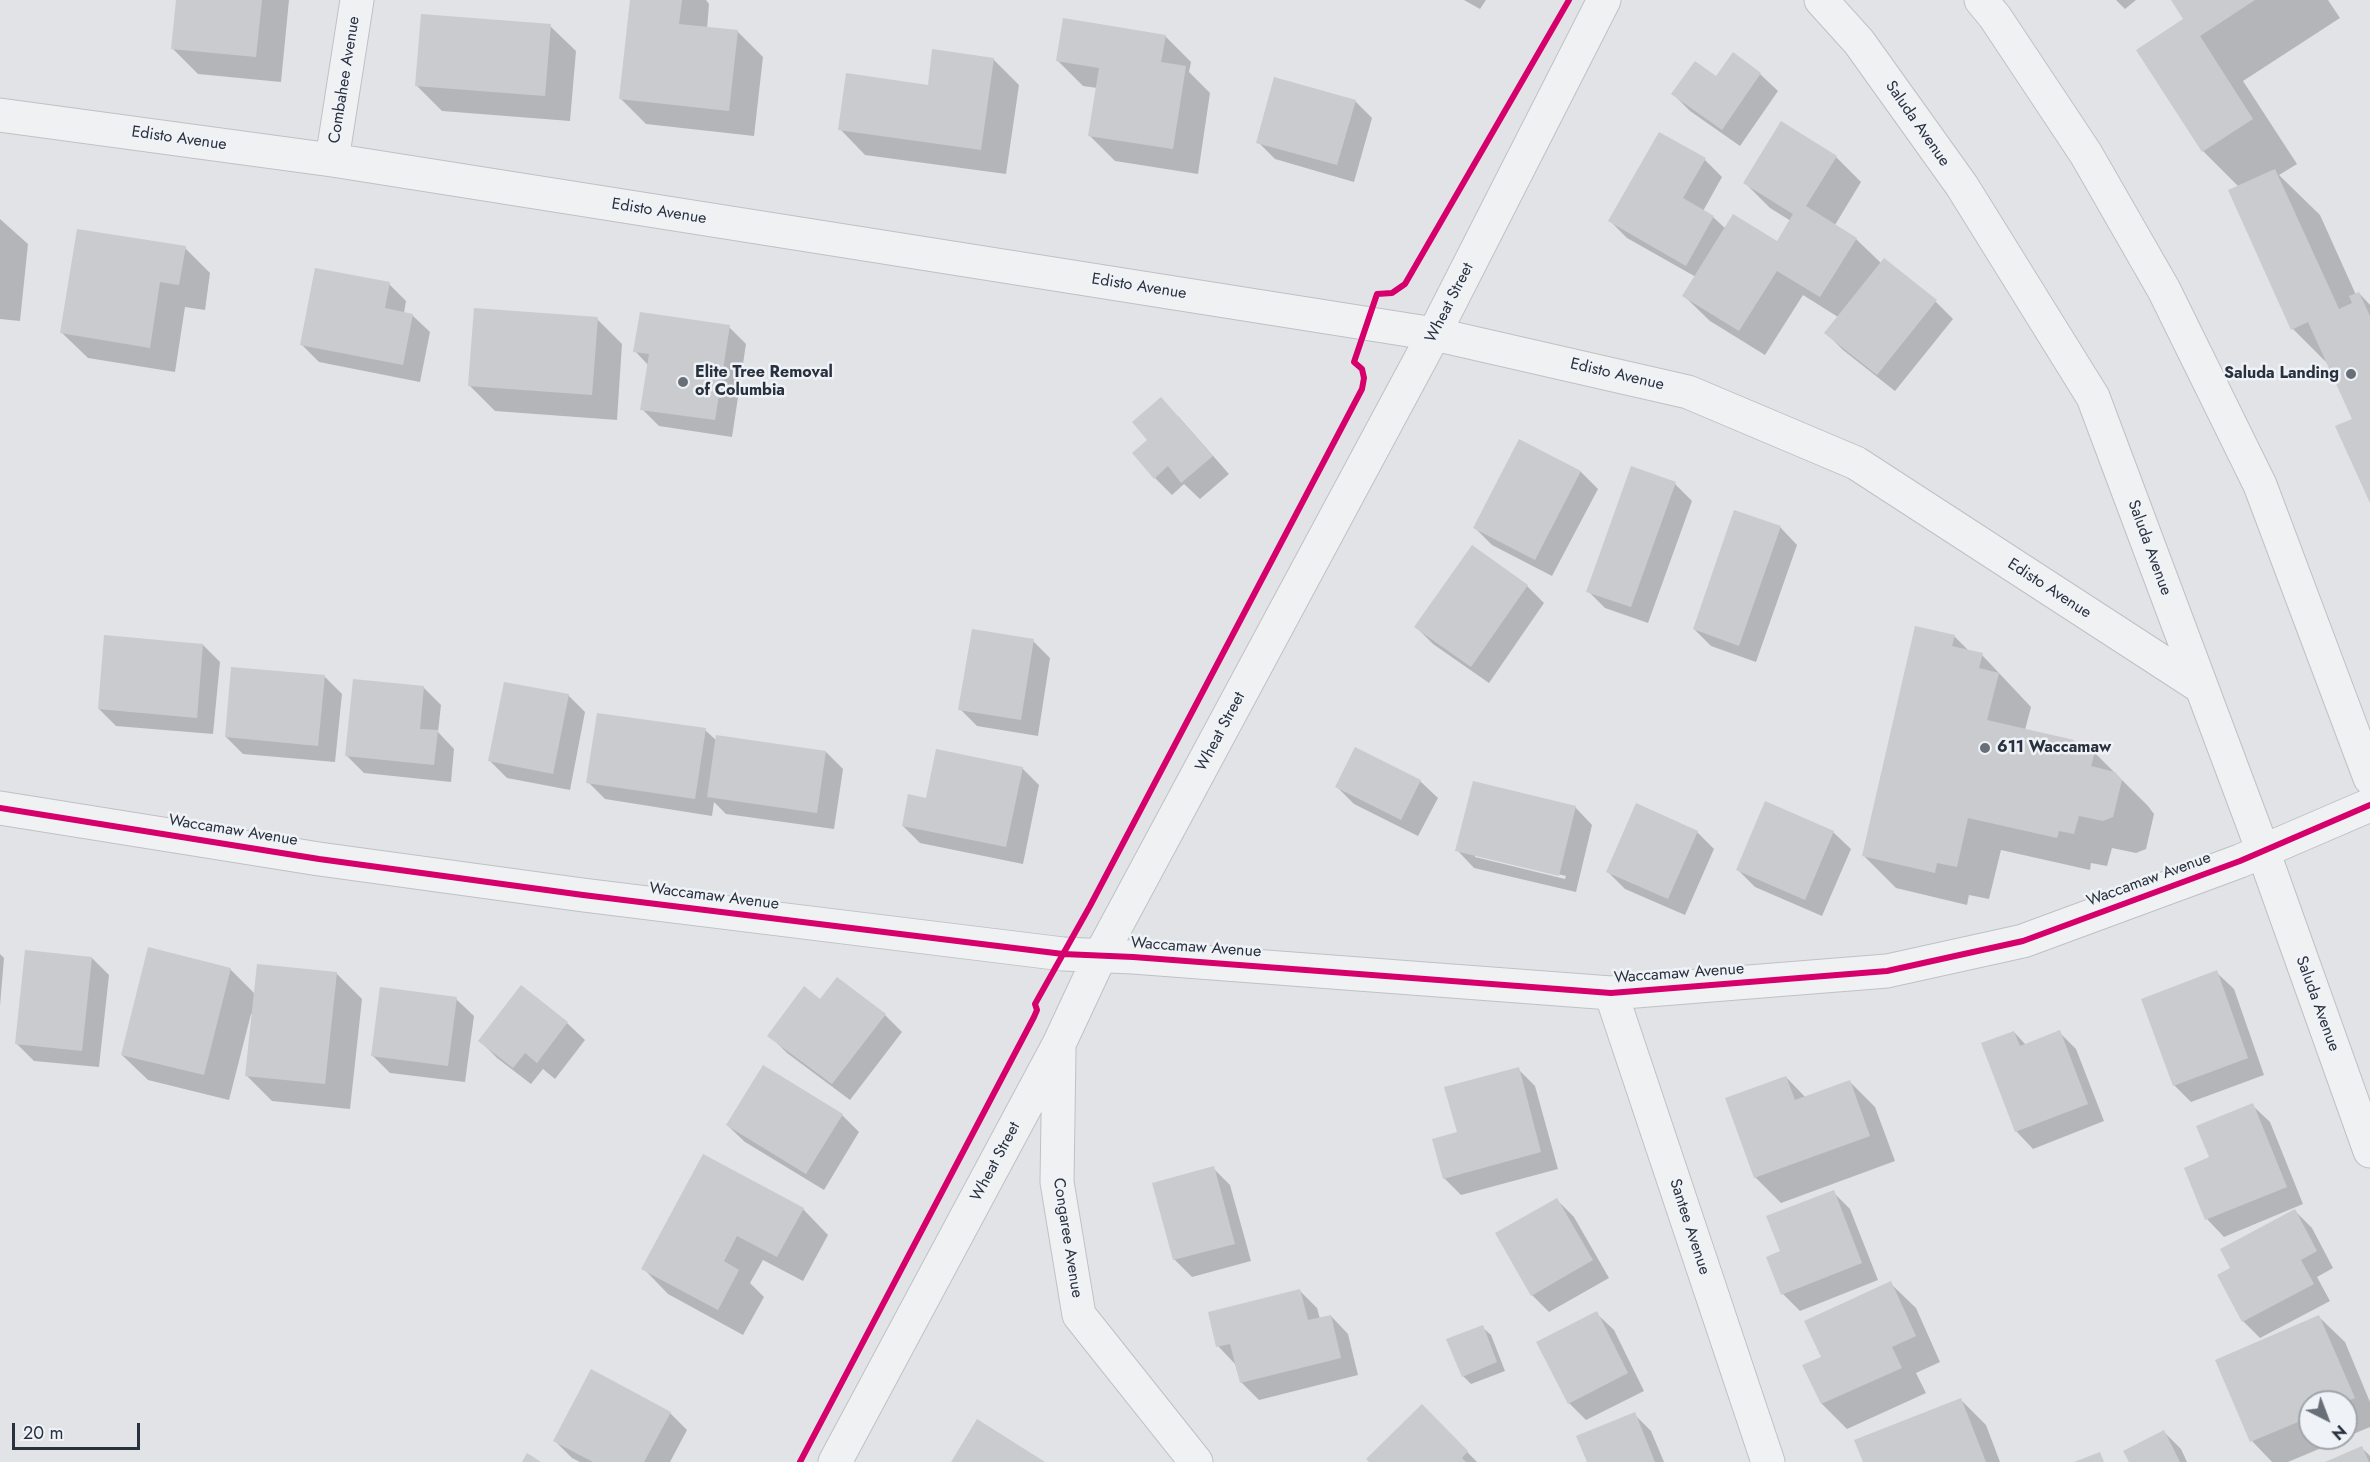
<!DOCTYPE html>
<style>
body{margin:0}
#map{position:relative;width:2370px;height:1462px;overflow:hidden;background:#e1e3e6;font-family:Jost,sans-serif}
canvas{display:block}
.north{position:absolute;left:2298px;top:1390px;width:60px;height:60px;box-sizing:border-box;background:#eff2f6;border:2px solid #a0a5ac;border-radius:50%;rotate:138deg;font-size:16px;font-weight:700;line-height:24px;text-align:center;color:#29313e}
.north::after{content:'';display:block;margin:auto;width:21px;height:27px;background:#696f79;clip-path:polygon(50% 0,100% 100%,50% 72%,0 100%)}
.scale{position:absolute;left:12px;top:1423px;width:128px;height:27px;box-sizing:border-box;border:3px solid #29313e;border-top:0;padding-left:8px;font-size:18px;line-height:21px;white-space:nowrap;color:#29313e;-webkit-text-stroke:4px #eff2f6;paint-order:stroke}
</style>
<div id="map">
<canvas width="2370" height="1462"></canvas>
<div class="north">N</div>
<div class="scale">20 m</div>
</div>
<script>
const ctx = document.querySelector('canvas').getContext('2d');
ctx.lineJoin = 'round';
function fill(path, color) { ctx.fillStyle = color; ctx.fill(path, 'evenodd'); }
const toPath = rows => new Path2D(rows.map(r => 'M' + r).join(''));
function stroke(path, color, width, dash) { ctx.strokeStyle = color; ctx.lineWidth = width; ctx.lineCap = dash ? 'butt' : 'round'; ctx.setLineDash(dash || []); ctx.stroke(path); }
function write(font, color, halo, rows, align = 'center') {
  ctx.font = font + ' Jost,sans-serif'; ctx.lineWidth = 5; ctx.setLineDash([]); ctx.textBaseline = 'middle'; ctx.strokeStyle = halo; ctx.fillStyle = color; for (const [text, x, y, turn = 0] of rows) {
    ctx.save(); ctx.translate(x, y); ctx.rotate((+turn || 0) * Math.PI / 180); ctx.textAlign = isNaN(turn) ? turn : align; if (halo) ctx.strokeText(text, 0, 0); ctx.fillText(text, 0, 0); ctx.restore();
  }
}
fill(toPath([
 [177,0,289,0,281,82,198,74,172,48],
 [632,0,706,0,709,4,707,29,738,32,763,57,754,136,646,124,621,99],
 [1464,0,1486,0,1480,9],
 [2116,0,2136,0,2125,9],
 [2173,0,2328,0,2340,18,2243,81,2297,164,2279,175,2320,215,2356,295,2359,293,2370,305,2370,500,2354,419,2330,366,2293,329,2239,187,2203,151,2185,19],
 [550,26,576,51,570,121,442,111,416,85],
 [1165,36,1191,62,1189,72,1210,93,1198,174,1115,161,1089,135,1097,88,1083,86,1058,61],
 [1733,54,1760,74,1778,91,1740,146,1690,111,1673,94,1716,78],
 [993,59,1019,85,1006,174,865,155,840,129],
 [1355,101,1372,118,1354,182,1275,159,1258,142],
 [1836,157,1861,182,1835,225,1856,239,1881,263,1884,260,1936,302,1953,319,1895,391,1843,350,1826,333,1838,317,1803,295,1765,355,1710,321,1684,296,1696,277,1627,238,1610,221,1705,160,1722,177,1703,211,1713,217,1726,229,1777,243,1791,221,1770,208,1744,182],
 [0,219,28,244,20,321,0,319],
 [185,248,210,273,205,310,185,307,175,372,88,358,62,333],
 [389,284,406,301,404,313,412,315,430,332,420,382,319,362,302,345],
 [597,319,622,344,617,420,495,411,469,385],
 [729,327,746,344,732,437,659,426,642,409,648,365,635,351],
 [1178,416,1229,474,1200,499,1184,484,1172,495,1155,478],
 [1520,441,1581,472,1598,489,1552,576,1492,545,1475,528],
 [1675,484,1692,501,1648,623,1605,608,1588,591],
 [1780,527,1797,545,1756,662,1711,646,1694,629],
 [1527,586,1544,603,1489,683,1433,644,1416,627],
 [1954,636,1970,652,1982,655,2031,707,2025,730,2074,741,2081,749,2094,752,2148,806,2154,814,2146,849,2136,853,2112,848,2107,866,2091,863,2090,870,2001,850,1989,899,1969,895,1967,905,1896,888,1863,855],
 [1033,641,1050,658,1038,736,977,726,960,709],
 [203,645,220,662,213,734,116,726,99,709],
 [325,677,342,694,335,762,243,754,226,737],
 [424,688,441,705,438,732,454,749,451,782,364,773,347,756],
 [568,695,585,712,570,790,507,778,490,761],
 [705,730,717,741,826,752,843,769,834,829,726,814,714,802,712,816,605,799,588,782],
 [1356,749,1420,781,1438,798,1418,836,1354,804,1337,787],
 [1022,768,1039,785,1023,864,920,843,903,826,927,799],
 [1575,807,1592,825,1576,892,1474,868,1457,850],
 [1475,854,1566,876,1565,879,1475,857],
 [1697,832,1714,849,1685,915,1625,889,1607,871],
 [1833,832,1851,849,1822,916,1755,887,1738,870],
 [0,954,4,958,0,1006],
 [92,958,109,975,99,1067,34,1061,17,1044],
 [230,969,255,994,336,973,362,999,350,1109,272,1101,246,1075,253,1014,251,1014,229,1100,148,1080,122,1055],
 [2216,972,2234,989,2264,1075,2191,1102,2174,1085],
 [521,987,567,1023,585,1040,555,1079,543,1069,531,1084,497,1058,480,1041],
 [456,999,474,1016,465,1082,390,1073,372,1055],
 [820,1001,885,1015,902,1032,850,1100,787,1053,769,1035],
 [2014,1032,2026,1045,2059,1032,2076,1049,2104,1121,2033,1149,2016,1131],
 [1518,1069,1535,1086,1558,1169,1461,1195,1444,1178,1458,1133],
 [1786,1077,1806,1098,1850,1082,1875,1107,1895,1161,1781,1203,1755,1177],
 [2252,1105,2270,1122,2303,1204,2224,1237,2207,1219,2211,1158],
 [842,1115,859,1132,824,1190,745,1142,727,1125],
 [1213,1168,1230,1185,1251,1261,1192,1277,1174,1259],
 [1833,1192,1850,1209,1878,1280,1800,1311,1783,1294,1782,1252],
 [1557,1200,1574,1217,1609,1278,1549,1312,1532,1295],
 [803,1209,828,1235,803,1281,763,1260,750,1283,764,1297,743,1335,668,1294,643,1268],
 [2295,1211,2312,1228,2333,1268,2317,1277,2330,1301,2260,1338,2243,1321,2232,1268],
 [1890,1283,1916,1308,1940,1362,1916,1373,1926,1393,1847,1429,1822,1404,1822,1358],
 [1300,1291,1317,1308,1320,1319,1331,1316,1348,1334,1358,1375,1259,1400,1241,1382,1235,1364,1218,1346],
 [1596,1313,1614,1330,1644,1391,1586,1420,1569,1403],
 [2319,1317,2345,1342,2370,1402,2370,1427,2346,1437,2346,1402,2310,1402,2310,1438,2345,1438,2288,1462,2272,1462,2252,1441],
 [1482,1327,1491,1335,1505,1371,1471,1384,1463,1376],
 [1960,1399,1986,1425,2000,1462,1865,1462],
 [1422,1406,1477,1462,1372,1462],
 [670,1413,687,1430,670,1462,580,1462,572,1458,555,1441],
 [1634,1414,1651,1431,1664,1462,1588,1462],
 [2164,1432,2181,1449,2187,1462,2131,1462],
 [2362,1448,2370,1456,2370,1462,2329,1462]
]), '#0003');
fill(toPath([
 [176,0,262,0,256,57,171,49],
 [630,0,682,0,679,24,738,30,729,111,619,99],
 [2171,0,2255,0,2200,36,2253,119,2202,152,2136,50,2183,19],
 [421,14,551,24,545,96,415,86],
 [1063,18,1166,35,1161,62,1186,66,1173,149,1088,136,1099,68,1056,61],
 [932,49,994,58,981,150,838,130,846,73,928,85],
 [1733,52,1761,73,1722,130,1671,94,1695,61,1716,76],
 [1274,77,1356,100,1337,165,1256,143],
 [1781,121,1837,156,1806,206,1857,238,1820,297,1777,271,1739,331,1682,296,1733,214,1777,241,1793,214,1743,183],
 [1659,132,1706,158,1683,198,1714,216,1686,266,1608,221],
 [2275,169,2339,309,2352,303,2349,296,2359,292,2370,316,2370,503,2335,426,2352,419,2308,322,2291,330,2228,190],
 [77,229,186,246,179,285,160,282,150,348,60,333],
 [1884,258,1937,300,1877,375,1824,333],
 [315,268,390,282,385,308,413,314,403,365,300,345],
 [474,308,598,317,592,395,468,386],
 [640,312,730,325,715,420,640,410,649,354,633,352],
 [1161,397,1213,456,1181,483,1168,466,1154,479,1132,453,1147,440,1132,422],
 [1519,439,1581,471,1535,560,1473,528],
 [1631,466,1676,482,1631,607,1586,592],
 [1734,510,1781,526,1739,646,1693,629],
 [1472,545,1528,585,1471,667,1414,627],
 [1915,626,1955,635,1952,646,1983,653,1979,668,1999,673,1987,720,2074,740,2073,746,2095,751,2091,766,2115,772,2122,780,2113,817,2103,821,2079,816,2074,834,2059,831,2057,838,1968,818,1957,867,1937,863,1935,873,1862,856],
 [972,629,1034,639,1021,720,958,710],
 [104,635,203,644,197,718,98,709],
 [231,667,325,675,318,746,225,737],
 [353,679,424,686,420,729,438,730,434,765,345,756],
 [504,682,569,694,553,774,488,761],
 [597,713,706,728,695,799,586,783],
 [716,735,826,751,817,813,707,797],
 [1355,747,1421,780,1401,820,1335,787],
 [936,749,1023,767,1006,847,902,826,908,794,926,798],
 [1473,781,1576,806,1559,876,1455,851],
 [1765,801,1834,831,1805,900,1736,870],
 [1636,803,1698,831,1668,899,1606,872],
 [148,947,231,968,204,1075,121,1055],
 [25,950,92,957,82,1051,15,1044],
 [257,964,337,972,325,1084,245,1076],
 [2217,970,2248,1058,2173,1086,2141,999],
 [837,977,886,1014,832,1084,767,1036,804,986,820,999],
 [521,985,568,1022,537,1063,525,1053,513,1068,478,1041],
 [380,987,457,997,448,1066,371,1056],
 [2060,1030,2088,1104,2015,1132,1981,1043,2014,1031,2020,1046],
 [763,1065,843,1114,806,1174,726,1125],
 [1519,1067,1541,1152,1443,1179,1432,1139,1457,1132,1444,1087],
 [1786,1076,1795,1100,1850,1080,1870,1136,1754,1178,1725,1098],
 [2253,1103,2287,1187,2205,1220,2184,1168,2209,1157,2196,1126],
 [703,1154,804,1208,777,1257,737,1236,724,1261,739,1270,718,1310,641,1269],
 [1214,1166,1235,1244,1173,1260,1152,1183],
 [1834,1190,1862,1263,1781,1295,1766,1257,1780,1251,1766,1216],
 [1557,1198,1593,1260,1531,1296,1495,1233],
 [2295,1209,2317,1251,2301,1260,2314,1284,2242,1322,2217,1275,2230,1268,2220,1249],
 [1891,1281,1916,1336,1892,1347,1902,1368,1821,1404,1802,1365,1821,1357,1804,1321],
 [1300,1289,1308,1320,1331,1315,1341,1358,1240,1383,1230,1344,1216,1347,1208,1312],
 [1597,1311,1628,1373,1568,1404,1536,1342],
 [2319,1315,2355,1398,2345,1402,2310,1402,2310,1417,2250,1442,2215,1360],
 [1483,1325,1497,1362,1462,1377,1446,1339],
 [591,1369,671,1412,644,1462,593,1462,553,1441],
 [1961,1398,1986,1462,1863,1462,1854,1440],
 [1422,1404,1468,1451,1462,1458,1466,1462,1369,1462,1366,1459],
 [1635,1412,1655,1462,1587,1462,1576,1436],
 [977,1419,1045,1462,951,1462],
 [2164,1430,2180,1462,2129,1462,2123,1451],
 [2362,1446,2369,1462,2325,1462],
 [2100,1452,2104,1462,2074,1462],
 [527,1453,541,1462,522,1462]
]), '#c9cbce');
const street = toPath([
 [1821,0,1859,42,1962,186,2093,397,2263,851,2370,1151],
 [1981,0,1995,17,2086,154,2164,290,2260,485,2370,778],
 [0,115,332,160,1434,334,1688,392,1856,463,2201,687],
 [332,160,357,0],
 [0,808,319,859,583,895,1063,954,1133,957,1611,993,1887,971,2023,941,2240,861,2370,805],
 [1611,993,1768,1462],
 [1059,1051,1057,1182,1079,1315,1196,1462],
 [835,1462,1059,1044,1101,954,1434,334,1604,0]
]);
stroke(street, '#bfc1c4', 35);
stroke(street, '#f0f1f3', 33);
stroke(toPath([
 [0,808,319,859,583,895,1063,954,1133,957,1611,993,1887,971,2023,941,2240,861,2370,805],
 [800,1462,1034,1017,1037,1010,1035,1004,1090,906,1362,389,1364,378,1362,369,1354,362,1377,294,1392,293,1405,284,1569,0]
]), '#d6006c', 6);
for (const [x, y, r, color] of [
 [2351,374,6,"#696f79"],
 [683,382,6,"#696f79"],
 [1985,748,6,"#696f79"]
]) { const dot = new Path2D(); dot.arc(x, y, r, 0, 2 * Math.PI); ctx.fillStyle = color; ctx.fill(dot); stroke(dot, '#eff2f6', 2); }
write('16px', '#29313e', '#eff2f6', [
 ["Combahee Avenue",345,80,-81],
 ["Saluda Avenue",1917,124,55],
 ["Edisto Avenue",179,139,8],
 ["Edisto Avenue",659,212,9],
 ["Edisto Avenue",1139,287,9],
 ["Wheat Street",1450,303,-63],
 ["Edisto Avenue",1617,375,13],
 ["Saluda Avenue",2149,548,70],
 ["Edisto Avenue",2049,589,33],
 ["Wheat Street",1221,732,-62],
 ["Waccamaw Avenue",233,831,9],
 ["Waccamaw Avenue",2149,880,-20],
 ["Waccamaw Avenue",714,897,7],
 ["Waccamaw Avenue",1196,948,4],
 ["Waccamaw Avenue",1679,974,-4],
 ["Saluda Avenue",2317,1004,70],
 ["Wheat Street",996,1162,-62],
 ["Santee Avenue",1689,1227,72],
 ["Congaree Avenue",1067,1238,81]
]);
write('bold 16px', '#29313e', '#eff2f6', [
 ["Elite Tree Removal",695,373],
 ["of Columbia",695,391],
 ["Saluda Landing",2339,374,"right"],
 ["611 Waccamaw",1997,748]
], 'left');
</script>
